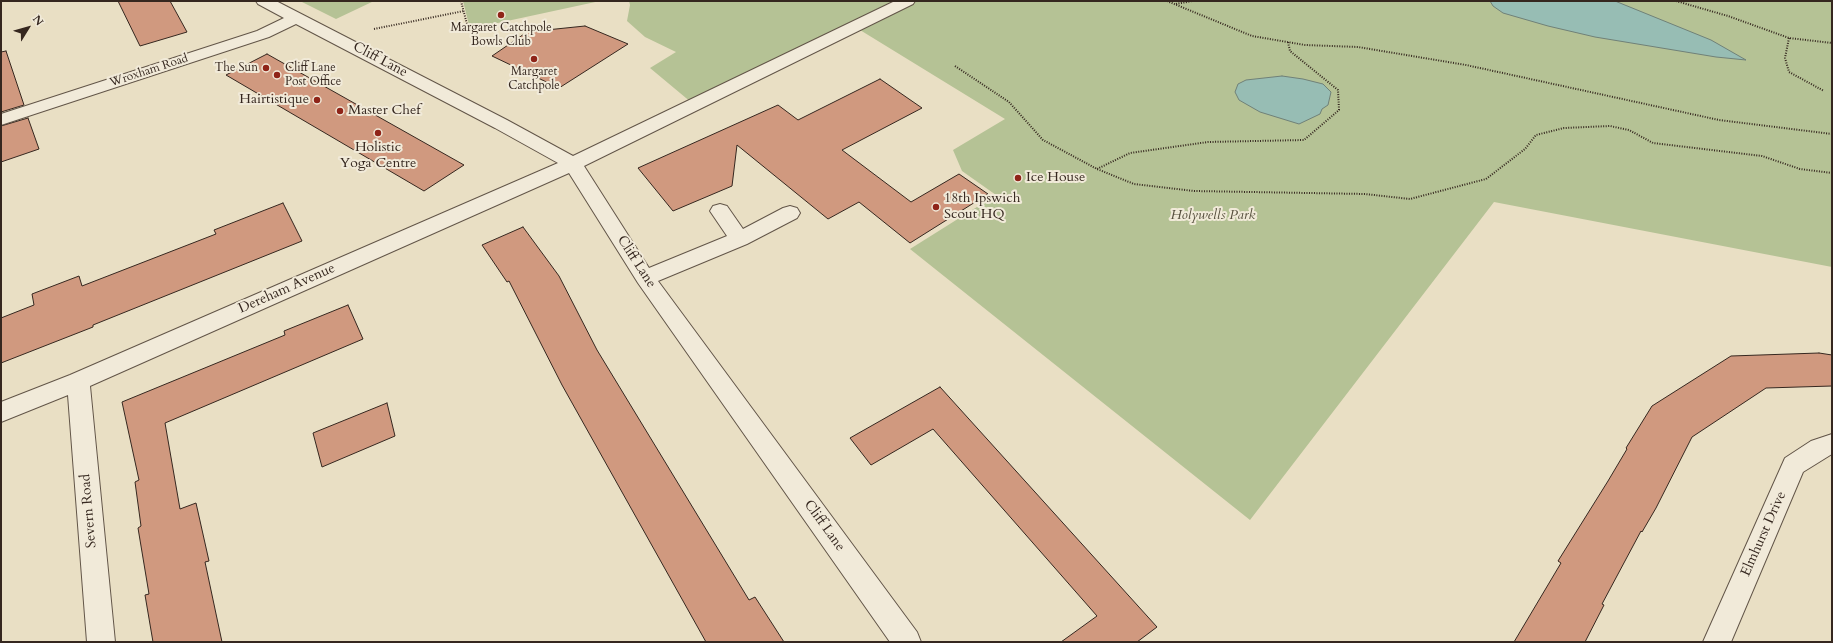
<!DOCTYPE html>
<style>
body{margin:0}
#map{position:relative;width:1833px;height:643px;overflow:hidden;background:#e9dfc4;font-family:Cardo,serif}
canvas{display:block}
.frame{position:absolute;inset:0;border:2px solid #35271f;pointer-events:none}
.north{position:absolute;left:8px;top:8px;width:40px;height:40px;-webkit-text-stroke:3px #f1ead9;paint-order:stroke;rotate:53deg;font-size:11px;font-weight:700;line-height:16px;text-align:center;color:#35271f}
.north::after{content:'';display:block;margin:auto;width:14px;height:18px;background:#35271f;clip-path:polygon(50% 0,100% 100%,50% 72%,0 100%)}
</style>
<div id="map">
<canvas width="1833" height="643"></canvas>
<div class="frame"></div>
<div class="north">N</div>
</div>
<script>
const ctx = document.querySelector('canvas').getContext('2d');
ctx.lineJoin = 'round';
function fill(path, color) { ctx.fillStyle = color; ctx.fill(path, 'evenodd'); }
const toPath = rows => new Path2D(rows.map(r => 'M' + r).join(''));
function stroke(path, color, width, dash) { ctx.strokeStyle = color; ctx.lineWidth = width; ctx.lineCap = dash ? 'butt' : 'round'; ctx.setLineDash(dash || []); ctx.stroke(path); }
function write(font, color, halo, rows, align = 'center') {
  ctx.font = font + ' Cardo,serif'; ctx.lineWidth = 4; ctx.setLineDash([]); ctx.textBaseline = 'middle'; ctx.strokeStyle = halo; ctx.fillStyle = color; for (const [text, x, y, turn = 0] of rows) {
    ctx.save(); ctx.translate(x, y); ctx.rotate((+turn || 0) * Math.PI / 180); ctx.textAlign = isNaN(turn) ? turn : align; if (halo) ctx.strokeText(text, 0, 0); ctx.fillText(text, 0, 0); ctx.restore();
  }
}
fill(toPath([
 [300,1,374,1,336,19],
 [463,1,600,1,470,29],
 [629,1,1832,1,1832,267,1494,202,1250,520,910,249,996,195,962,171,953,150,1005,119,860,30,698,108,650,68,676,52,645,37,627,21,630,5]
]), '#b5c295');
const water = toPath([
 [1490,1,1615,1,1711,40,1746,60,1716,57,1595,37,1548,26,1503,13,1493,6,1490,1],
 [1282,76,1303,79,1323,84,1331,92,1328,105,1322,109,1320,114,1299,124,1260,112,1239,100,1235,92,1238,84,1246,80,1282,76]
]);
fill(water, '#97bdb4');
stroke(water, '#708178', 1);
const building = toPath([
 [118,1,170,1,187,32,140,46,118,1],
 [585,26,628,44,559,88,492,56,527,32,585,26],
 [6,51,24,105,1,112,1,52,6,51],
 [267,54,464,165,424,191,226,75,267,54],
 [880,79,922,108,842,150,911,202,959,174,988,194,910,243,859,202,828,219,737,145,732,186,673,211,638,168,778,105,798,120,880,79],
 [28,118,39,149,1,162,1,126,28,118],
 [283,203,302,241,93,325,93,327,1,363,1,318,34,305,32,294,79,276,82,286,216,234,214,230,283,203],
 [523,227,559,276,597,350,749,600,755,597,784,642,706,642,562,385,509,281,507,282,482,245,523,227],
 [348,305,363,339,165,423,180,509,196,503,209,561,205,562,222,642,153,642,145,595,149,594,138,528,141,526,135,482,139,480,122,402,285,335,284,331,348,305],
 [1819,353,1832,355,1832,386,1766,388,1692,437,1656,508,1642,532,1641,531,1602,604,1604,605,1585,642,1514,642,1561,563,1558,561,1608,481,1627,449,1626,448,1652,406,1731,356,1819,353],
 [940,387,1157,627,1137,642,1061,642,1097,616,933,429,871,465,850,438,940,387],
 [387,403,395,436,322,467,313,433,387,403]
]);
fill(building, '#d0997f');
stroke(building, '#35271f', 1);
const minor = toPath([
 [256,1,276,1,507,120,573,156,895,1,915,1,913,4,584,166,649,268,727,236,710,211,713,206,720,204,727,206,743,229,783,208,790,206,797,208,800,213,797,218,747,244,658,281,917,632,921,642,890,642,638,283,569,173,90,386,115,642,87,642,68,395,1,422,1,402,70,375,558,163,495,128,296,24,269,37,1,125,1,114,257,31,284,18,258,4,256,1],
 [1832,434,1832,454,1803,472,1731,642,1703,642,1785,458,1811,441,1832,434]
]);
stroke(minor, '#625548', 2);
stroke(toPath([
 [461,1,469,32],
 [1167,1,1252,36,1305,45,1358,47,1466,65,1719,120,1832,134],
 [1676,1,1728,16,1789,38,1832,43],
 [1176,4,1192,1],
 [374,29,464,11],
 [1789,38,1785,58,1789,72,1824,91],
 [955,66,1009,102,1043,140,1097,169,1134,184,1194,191,1365,194,1410,199,1486,179,1525,149,1536,135,1564,128,1610,126,1629,130,1653,143,1762,156,1800,169,1832,173],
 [1097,169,1130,153,1208,142,1304,140,1339,110,1338,90,1290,51,1288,42]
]), '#35271f', 2, [1, 1.5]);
fill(minor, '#f1ead9');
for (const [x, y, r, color] of [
 [501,15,4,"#8f2418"],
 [534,59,4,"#8f2418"],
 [266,68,4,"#8f2418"],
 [277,75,4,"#8f2418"],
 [317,100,4,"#8f2418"],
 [340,111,4,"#8f2418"],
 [378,133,4,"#8f2418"],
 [1018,178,4,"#8f2418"],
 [936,207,4,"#8f2418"]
]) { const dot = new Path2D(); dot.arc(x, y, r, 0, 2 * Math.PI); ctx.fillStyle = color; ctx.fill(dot); stroke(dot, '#f1ead9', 1.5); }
write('12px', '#35271f', '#f1ead9', [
 ["Margaret Catchpole",501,28],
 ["Bowls Club",501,42],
 ["The Sun",258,68,"right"],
 ["Cliff Lane",285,68,"left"],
 ["Post Office",285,82,"left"],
 ["Margaret",534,72],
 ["Catchpole",534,86]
]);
write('12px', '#35271f', '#f1ead9', [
 ["Wroxham Road",149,71,-18]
]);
write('14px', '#35271f', '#f1ead9', [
 ["Cliff Lane",380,60,28],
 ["Cliff Lane",636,262,57],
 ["Dereham Avenue",287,289,-24],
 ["Severn Road",89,511,-95],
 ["Cliff Lane",824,526,54],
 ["Elmhurst Drive",1764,534,-66]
]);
write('14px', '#35271f', '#f1ead9', [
 ["Hairtistique",309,100,"right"],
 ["Master Chef",348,111],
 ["Holistic",378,148,"center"],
 ["Yoga Centre",378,164,"center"],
 ["Ice House",1026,178],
 ["18th Ipswich",944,199],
 ["Scout HQ",944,215]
], 'left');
write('italic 14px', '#554e3c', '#f1ead9', [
 ["Holywells Park",1213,216]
]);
</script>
